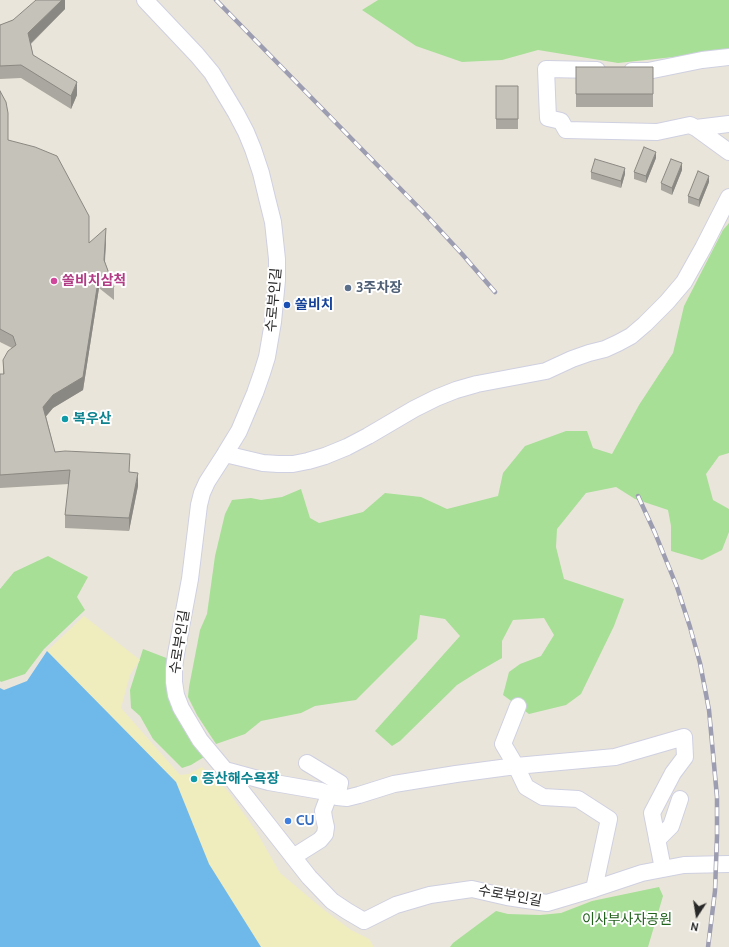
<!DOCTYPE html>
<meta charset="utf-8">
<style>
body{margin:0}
#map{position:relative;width:729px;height:947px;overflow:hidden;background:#eae5da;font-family:Cabin,sans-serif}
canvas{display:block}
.north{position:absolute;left:677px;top:895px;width:40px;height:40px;-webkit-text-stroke:3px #fff;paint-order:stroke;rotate:192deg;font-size:11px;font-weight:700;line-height:16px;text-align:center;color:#282828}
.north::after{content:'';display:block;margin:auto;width:14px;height:18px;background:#282828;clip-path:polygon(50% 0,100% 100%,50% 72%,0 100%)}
</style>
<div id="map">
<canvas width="729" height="947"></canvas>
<div class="north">N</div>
</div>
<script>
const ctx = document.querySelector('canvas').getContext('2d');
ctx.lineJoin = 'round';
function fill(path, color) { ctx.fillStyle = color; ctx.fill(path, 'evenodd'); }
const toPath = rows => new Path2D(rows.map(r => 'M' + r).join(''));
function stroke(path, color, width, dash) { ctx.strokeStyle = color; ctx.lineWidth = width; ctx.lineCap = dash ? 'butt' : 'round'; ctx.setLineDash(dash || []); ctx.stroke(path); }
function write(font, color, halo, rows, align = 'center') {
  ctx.font = font + ' Cabin,"Noto Sans KR",sans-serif'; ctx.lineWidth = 4; ctx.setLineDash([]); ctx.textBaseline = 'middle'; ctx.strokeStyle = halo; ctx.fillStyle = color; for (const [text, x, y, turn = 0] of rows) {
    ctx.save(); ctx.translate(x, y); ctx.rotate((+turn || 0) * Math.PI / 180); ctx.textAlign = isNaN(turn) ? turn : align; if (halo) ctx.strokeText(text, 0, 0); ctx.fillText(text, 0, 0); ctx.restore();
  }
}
fill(toPath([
 [378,0,729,0,729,51,618,63,538,50,502,60,462,62,416,46,362,10],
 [729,223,729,453,719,456,706,474,713,500,729,509,729,532,722,550,702,560,671,551,671,526,668,510,635,499,616,487,586,493,557,529,556,547,564,579,624,599,614,626,581,694,566,705,529,714,503,695,509,672,520,664,541,656,554,635,544,618,513,620,502,641,502,658,476,673,457,685,400,741,392,746,375,731,460,636,445,619,420,615,417,639,356,700,315,706,301,713,261,721,245,734,216,744,197,715,188,697,189,687,200,630,207,614,215,556,225,514,232,500,251,498,261,500,282,497,301,489,310,518,319,523,363,512,385,493,421,497,447,509,498,496,503,473,525,446,566,431,587,431,593,448,612,454,639,405,673,353,684,306,723,230],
 [48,556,88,577,77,597,85,610,44,649,25,674,1,682,0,681,0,589,14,572],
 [143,649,169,659,204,757,191,765,182,768,153,739,140,716,131,708,130,690],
 [659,887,663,896,648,947,450,947,453,943,496,911,508,914,540,915,561,913,592,901]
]), '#a7df97');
fill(toPath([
 [84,616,140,660,130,675,121,708,180,775,189,774,202,767,227,790,256,831,280,873,324,910,351,930,369,939,374,947,261,947,209,864,176,782,47,651]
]), '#efedbd');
fill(toPath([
 [47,651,176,782,209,864,261,947,0,947,0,688,4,690,27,681]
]), '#6fb9ea');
const minor = toPath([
 [145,0,197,55,212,73,236,113,246,132,253,149,261,173,267,198,273,222,277,259,277,280,273,322,267,357,262,373,255,393,239,431,225,454,207,482,202,493,199,505,190,579,176,654,174,669,174,682,176,695,181,708,200,740,225,770,309,877,332,901,347,911,364,921,396,905,430,895,472,889,507,897,547,903,594,889,609,819,578,799,543,797,526,787,516,766,503,744,518,706],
 [597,70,546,69,548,118,561,121,566,130,657,132,690,125,696,128,729,152],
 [632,71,648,71,702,60,729,57],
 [696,128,729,124],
 [225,454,263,463,278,464,293,464,308,461,325,456,347,447,368,436,414,409,436,398,456,390,477,384,546,371,572,359,589,353,605,349,618,343,631,336,645,324,667,302,684,282,703,248,729,197],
 [307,763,340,783,337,797],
 [225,770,269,782,321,791,337,797,347,798,359,795,394,784,456,774,516,766,615,757,684,737,685,757,673,773,652,813,663,869],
 [657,840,671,826,680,799],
 [293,857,320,840,325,834,326,827,324,818,323,811,329,795],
 [594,889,642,873,684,865,729,864]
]);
stroke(minor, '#cfd0e1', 18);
stroke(minor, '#fff', 16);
const rail = toPath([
 [216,0,426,215,462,254,495,292],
 [638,496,655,533,677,587,690,627,700,663,709,710,717,797,717,836,715,891,708,947]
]);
stroke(rail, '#9d9db2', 4.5);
stroke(rail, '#fff', 3, [9]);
fill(toPath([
 [65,0,65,9,31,44,33,55,77,95,71,109,21,78,0,79,0,25],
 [576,67,653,67,653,107,576,107],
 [496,86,518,86,518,129,496,129],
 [0,91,8,140,89,243,106,241,105,262,114,287,114,300,99,288,83,390,53,408,46,416,55,452,130,473,138,486,129,531,65,528,65,515,69,484,0,488,0,374,3,374,3,360,12,348,0,342],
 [656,158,646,183,634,179,634,172],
 [682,170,672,195,661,190,661,183],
 [591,172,625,174,621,188,591,179],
 [709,182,699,207,688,203,688,196]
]), '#a9a79f');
fill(toPath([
 [62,0,65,0,65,9,28,46,28,33],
 [77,82,77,95,71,109,71,96],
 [656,152,656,158,646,183,646,176],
 [682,163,682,170,672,195,672,188],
 [625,168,625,174,621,188,621,181],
 [709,176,709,182,699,207,699,200],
 [106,228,106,241,104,273,104,260],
 [99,275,99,288,83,390,53,408,43,420,43,407],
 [138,473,138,486,129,531,129,518]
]), '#8a8882');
const building = toPath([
 [36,0,62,0,28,33,33,55,77,82,71,96,21,65,0,66,0,25,13,20,36,0],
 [576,67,653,67,653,94,576,94,576,67],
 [496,86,518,86,518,119,496,119,496,86],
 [0,91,6,102,8,113,8,140,35,147,57,156,89,216,89,243,106,228,104,260,114,287,99,275,83,377,53,395,43,407,55,452,65,451,130,454,129,472,138,473,129,518,65,515,70,470,0,475,0,374,4,374,3,360,8,351,16,345,13,336,0,329,0,91],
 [644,147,656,152,646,176,634,172,644,147],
 [595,159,625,168,621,181,591,172,595,159],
 [671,159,682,163,672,188,661,183,671,159],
 [698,171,709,176,699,200,688,196,698,171]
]);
fill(building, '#c5c2b9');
stroke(building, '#8a8882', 1);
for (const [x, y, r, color] of [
 [54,281,4,"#d1479c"],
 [348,288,4,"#5c6f8a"],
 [287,305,4,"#1a4fb4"],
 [65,419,4,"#0f9aa8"],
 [194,779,4,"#0f9aa8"],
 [288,821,4,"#3f7fe0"]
]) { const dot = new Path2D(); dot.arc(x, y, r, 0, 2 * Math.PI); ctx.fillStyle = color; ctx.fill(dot); stroke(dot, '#fff', 1.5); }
write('bold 14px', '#b23c85', '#fff', [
 ["쏠비치삼척",62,281]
], 'left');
write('bold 14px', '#4e5e75', '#fff', [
 ["3주차장",356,288]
], 'left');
write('14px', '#282828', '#fff', [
 ["수로부인길",274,300,-85],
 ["수로부인길",180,642,-81],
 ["수로부인길",510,896,10]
]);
write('bold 14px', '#164399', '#fff', [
 ["쏠비치",295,305]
], 'left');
write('bold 14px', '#0d838f', '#fff', [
 ["복우산",73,419],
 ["증산해수욕장",202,779]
], 'left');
write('bold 14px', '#366cbe', '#fff', [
 ["CU",296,821]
], 'left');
write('14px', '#21611c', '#fff', [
 ["이사부사자공원",627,920]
]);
</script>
